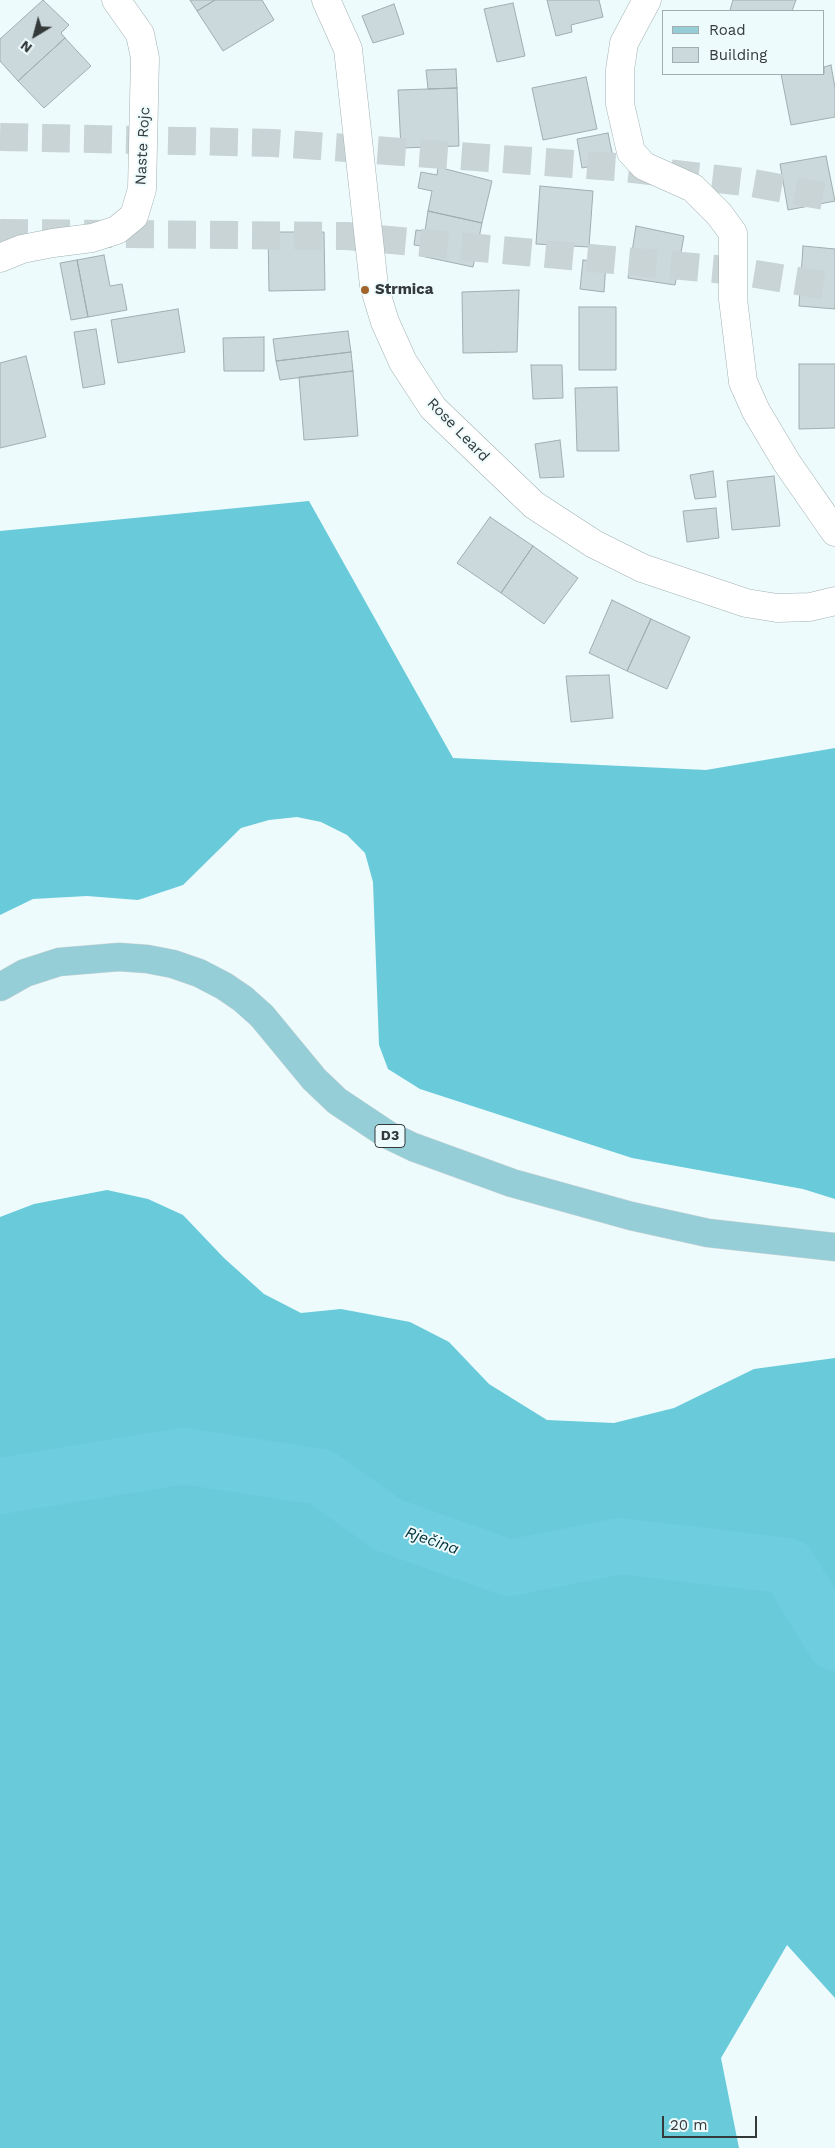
<!DOCTYPE html>
<meta charset="utf-8">
<style>
body{margin:0}
#map{position:relative;width:835px;height:2148px;overflow:hidden;background:#edfbfd;font-family:"Work Sans",sans-serif}
canvas{display:block}
.legend{position:absolute;left:662px;top:10px;width:162px;height:65px;box-sizing:border-box;background:#edfbfd;border:1px solid #a3adaf;margin:0;padding:6px 9px;list-style:none;font-size:15px;color:#34393a}
.legend li{display:flex;align-items:center;gap:10px;height:25px}
.legend b{width:25px;border:1px solid #a3adaf}
.north{position:absolute;left:10px;top:10px;width:50px;height:50px;-webkit-text-stroke:4px #edfbfd;paint-order:stroke;rotate:217deg;font-size:14px;font-weight:700;line-height:20px;text-align:center;color:#34393a}
.north::after{content:'';display:block;margin:auto;width:18px;height:22px;background:#34393a;clip-path:polygon(50% 0,100% 100%,50% 72%,0 100%)}
.scale{position:absolute;left:662px;top:2116px;width:95px;height:22px;box-sizing:border-box;border:2px solid #34393a;border-top:0;padding-left:6px;font-size:15px;line-height:18px;white-space:nowrap;color:#34393a;-webkit-text-stroke:4px #edfbfd;paint-order:stroke}
</style>
<div id="map">
<canvas width="835" height="2148"></canvas>
<ul class="legend">
<li><b style="height:6px;background:#95ced7"></b>Road</li>
<li><b style="height:14px;background:#ccd9dc"></b>Building</li>
</ul>
<div class="north">N</div>
<div class="scale">20 m</div>
</div>
<script>
const ctx = document.querySelector('canvas').getContext('2d');
ctx.lineJoin = 'round';
function fill(path, color) { ctx.fillStyle = color; ctx.fill(path, 'evenodd'); }
const toPath = rows => new Path2D(rows.map(r => 'M' + r).join(''));
function stroke(path, color, width, dash) { ctx.strokeStyle = color; ctx.lineWidth = width; ctx.lineCap = dash ? 'butt' : 'round'; ctx.setLineDash(dash || []); ctx.stroke(path); }
function write(font, color, halo, rows, align = 'center') {
  ctx.font = font + ' "Work Sans",sans-serif'; ctx.lineWidth = 4; ctx.setLineDash([]); ctx.textBaseline = 'middle'; ctx.strokeStyle = halo; ctx.fillStyle = color; for (const [text, x, y, turn = 0] of rows) {
    ctx.save(); ctx.translate(x, y); ctx.rotate((+turn || 0) * Math.PI / 180); ctx.textAlign = isNaN(turn) ? turn : align; if (halo) ctx.strokeText(text, 0, 0); ctx.fillText(text, 0, 0); ctx.restore();
  }
}
fill(toPath([
 [309,501,453,758,706,770,835,748,835,1199,803,1189,632,1158,420,1089,388,1069,379,1045,373,882,365,853,347,835,321,822,297,817,269,820,241,828,183,885,138,900,87,896,33,899,0,915,0,531],
 [107,1190,148,1199,183,1215,224,1258,264,1294,301,1313,341,1309,410,1322,449,1342,489,1384,547,1420,614,1423,674,1408,754,1369,835,1358,835,1998,787,1945,721,2058,739,2148,0,2148,0,1217,34,1204]
]), '#69cada');
stroke(toPath([
 [0,1486,183,1456,321,1477,388,1525,509,1568,620,1546,788,1566,835,1643]
]), '#6ecedf', 56);
const building = toPath([
 [43,0,69,25,61,33,65,38,18,81,0,61,0,39,43,0],
 [190,0,215,0,197,11,190,0],
 [215,0,262,0,274,20,223,51,197,11,215,0],
 [547,0,599,0,603,17,571,25,572,32,556,36,547,0],
 [733,0,796,0,792,11,733,11,730,10,733,0],
 [513,3,525,56,497,62,484,9,513,3],
 [394,4,404,34,373,43,362,16,394,4],
 [65,38,91,66,44,108,18,81,65,38],
 [831,65,835,88,835,117,791,125,781,74,824,74,824,67,831,65],
 [456,69,457,88,428,89,426,70,456,69],
 [586,77,597,129,543,140,532,88,586,77],
 [457,88,459,146,401,148,398,90,457,88],
 [608,133,614,162,582,168,577,139,608,133],
 [826,156,835,201,788,210,780,164,826,156],
 [438,167,492,181,482,223,428,211,432,191,418,188,421,172,437,175,438,167],
 [540,186,593,191,589,247,536,244,540,186],
 [428,211,482,223,473,267,421,256,422,246,414,245,416,230,425,231,428,211],
 [636,226,684,236,675,285,628,278,636,226],
 [268,232,324,232,325,290,269,291,268,232],
 [803,246,835,249,835,309,799,306,803,246],
 [104,255,110,286,122,284,127,310,88,317,77,260,104,255],
 [77,260,88,317,71,320,60,263,77,260],
 [583,260,606,262,604,292,580,289,583,260],
 [519,290,517,352,463,353,462,292,519,290],
 [579,307,616,307,616,370,579,370,579,307],
 [178,309,185,352,118,363,111,320,178,309],
 [96,329,105,384,83,388,74,332,96,329],
 [348,331,351,352,276,361,273,339,348,331],
 [264,337,264,371,224,371,223,338,264,337],
 [351,352,353,371,280,380,276,361,351,352],
 [26,356,46,437,0,448,0,363,26,356],
 [799,364,835,364,835,428,799,429,799,364],
 [531,365,562,365,563,398,533,399,531,365],
 [353,371,358,436,304,440,299,377,353,371],
 [617,387,619,451,577,451,575,388,617,387],
 [560,440,564,477,540,478,535,444,560,440],
 [713,471,716,497,695,499,690,475,713,471],
 [774,476,780,526,732,530,727,481,774,476],
 [716,508,719,538,687,542,683,511,716,508],
 [490,517,533,546,501,593,457,563,490,517],
 [533,546,578,578,544,624,501,593,533,546],
 [612,600,651,619,627,671,589,653,612,600],
 [651,619,690,637,667,689,627,671,651,619],
 [609,675,613,718,571,722,566,676,609,675]
]);
fill(building, '#ccd9dc');
stroke(building, '#a1aeb0', 1);
stroke(toPath([
 [0,137,274,143,616,167,752,183,835,198],
 [0,233,346,236,737,271,835,287]
]), '#c8d4d6', 28, [28, 14]);
const minor = toPath([
 [326,0,348,49,374,286,385,322,403,362,433,408,534,505,594,544,642,568,746,603,777,608,810,607,835,601],
 [647,0,624,43,620,70,620,104,631,152,644,166,693,188,719,214,733,233,733,299,743,382,756,411,787,463,835,532],
 [0,258,22,249,53,243,92,238,117,230,134,216,142,189,145,58,140,34,116,0]
]);
const major = toPath([
 [0,987,25,973,59,962,119,957,147,959,173,964,199,973,224,986,243,999,262,1016,314,1079,337,1101,388,1135,413,1147,512,1183,631,1216,708,1233,835,1247]
]);
stroke(minor, '#a4b1b3', 29);
stroke(major, '#d6d7d8', 29);
stroke(minor, '#fff', 28);
stroke(major, '#95ced7', 28);
for (const [x, y, r, color] of [
 [365,290,5,"#a3642b"]
]) { const dot = new Path2D(); dot.arc(x, y, r, 0, 2 * Math.PI); ctx.fillStyle = color; ctx.fill(dot); stroke(dot, '#edfbfd', 2); }
for (const [x, y, w] of [
 [390,1136,30]
]) { const box = new Path2D(); box.roundRect(x - w / 2, y - 11.5, w, 23, 4); ctx.fillStyle = '#edfbfd'; ctx.fill(box); stroke(box, '#34393a', 1); }
write('bold 14px', '#34393a', null, [
 ["D3",390,1136]
]);
write('15px', '#34393a', '#edfbfd', [
 ["Naste Rojc",143,146,-87],
 ["Rose Leard",458,430,46]
]);
write('bold 15px', '#34393a', '#edfbfd', [
 ["Strmica",375,290]
], 'left');
write('italic 16px', '#013239', '#edfbfd', [
 ["Rječina",432,1541,19]
]);
</script>
